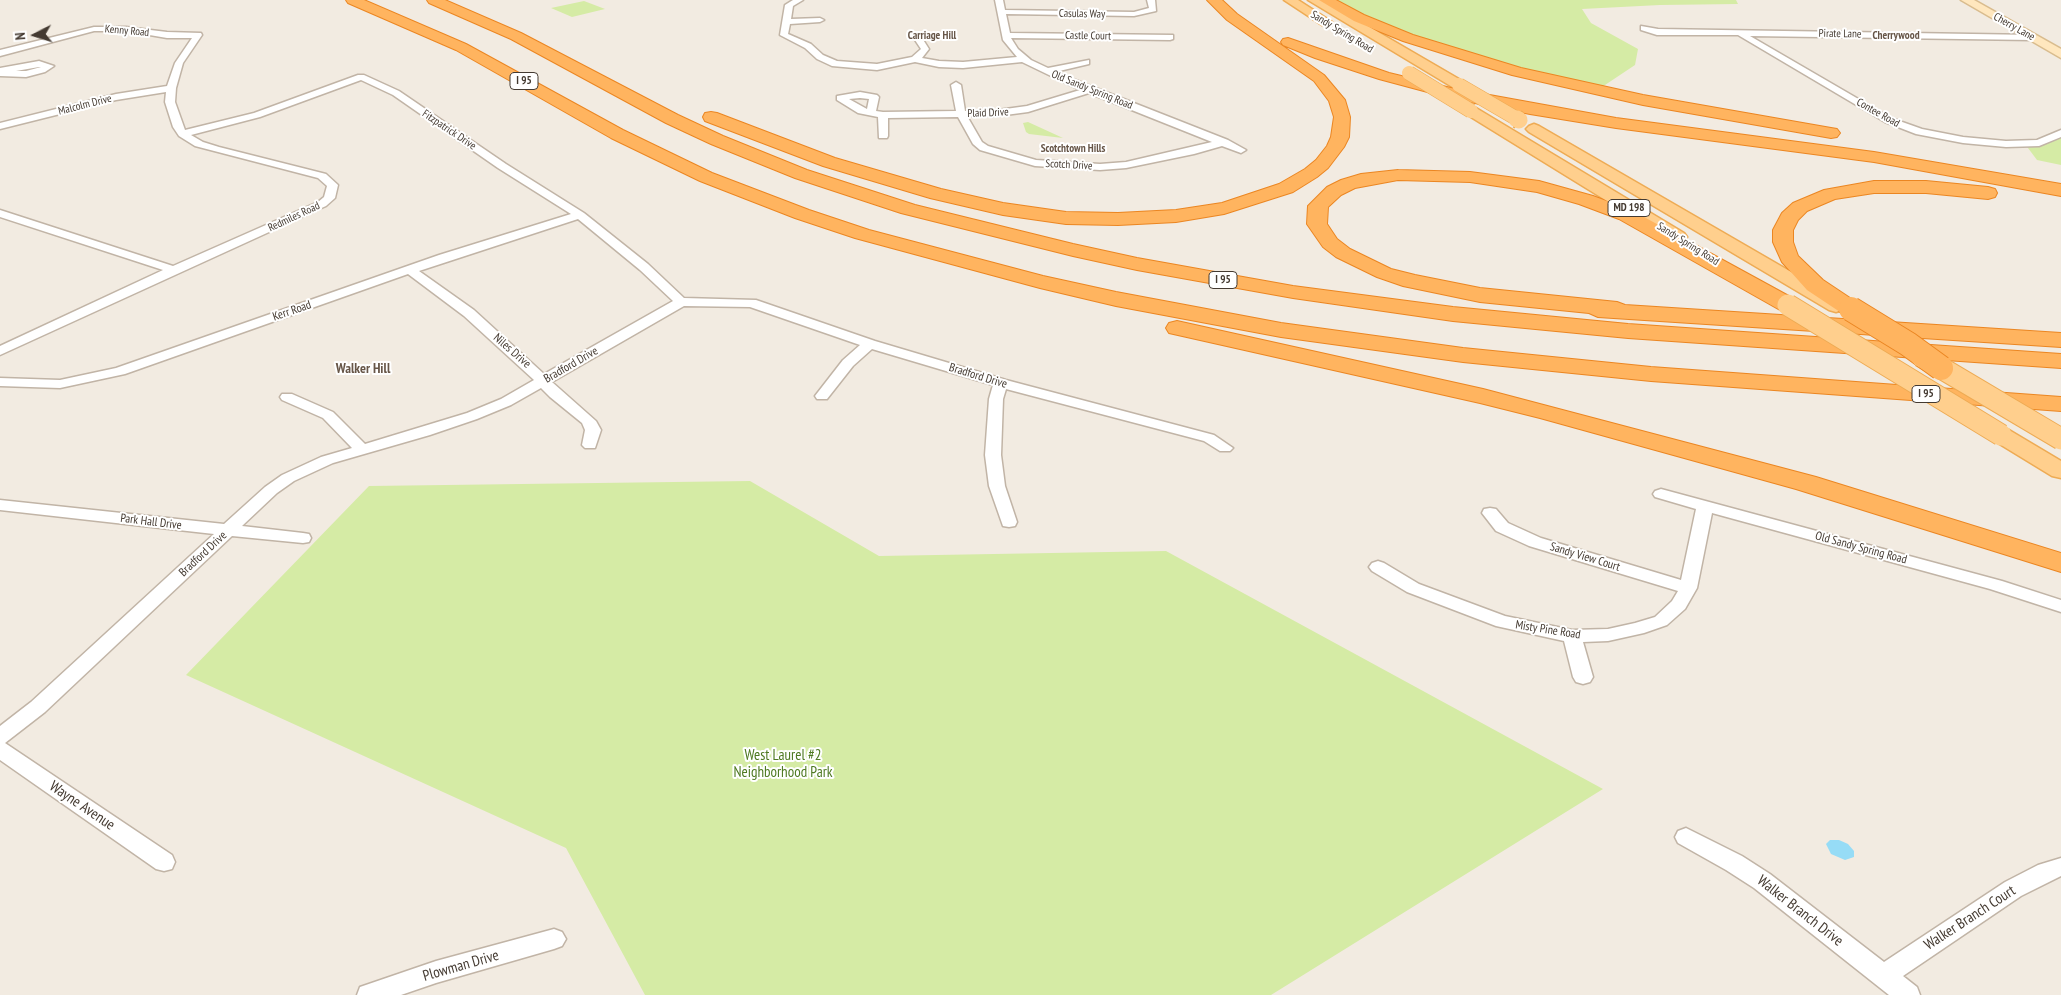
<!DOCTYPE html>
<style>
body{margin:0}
#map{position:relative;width:2061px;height:995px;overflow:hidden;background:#f2ebe1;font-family:"PT Sans Narrow",sans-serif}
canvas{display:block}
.north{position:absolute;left:10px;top:10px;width:50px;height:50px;-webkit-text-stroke:4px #fff;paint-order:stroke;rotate:265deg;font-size:14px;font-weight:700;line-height:20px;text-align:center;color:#443a31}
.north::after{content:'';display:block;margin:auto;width:18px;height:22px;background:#443a31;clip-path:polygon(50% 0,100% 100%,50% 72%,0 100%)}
</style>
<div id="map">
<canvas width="2061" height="995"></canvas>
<div class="north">N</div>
</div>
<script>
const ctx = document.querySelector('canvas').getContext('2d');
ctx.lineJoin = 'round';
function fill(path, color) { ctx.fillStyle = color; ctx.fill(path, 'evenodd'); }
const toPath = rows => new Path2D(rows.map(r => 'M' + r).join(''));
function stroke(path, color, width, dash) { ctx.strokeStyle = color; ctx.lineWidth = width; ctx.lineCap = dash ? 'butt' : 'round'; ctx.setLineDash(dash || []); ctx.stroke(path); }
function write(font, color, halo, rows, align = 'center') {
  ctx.font = font + ' "PT Sans Narrow",sans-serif'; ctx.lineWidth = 4; ctx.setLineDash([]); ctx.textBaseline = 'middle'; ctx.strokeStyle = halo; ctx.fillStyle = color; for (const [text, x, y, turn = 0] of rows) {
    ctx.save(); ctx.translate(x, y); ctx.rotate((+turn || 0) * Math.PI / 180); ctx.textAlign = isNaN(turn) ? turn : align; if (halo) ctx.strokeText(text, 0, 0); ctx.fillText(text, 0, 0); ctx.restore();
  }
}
fill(toPath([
 [1326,0,1736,0,1738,4,1660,5,1582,9,1591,23,1638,49,1635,65,1596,91,1475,60],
 [584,1,605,9,572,17,551,8],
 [1028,122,1063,138,1029,134,1026,132,1023,123],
 [2061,133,2061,165,2037,160,2025,144],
 [750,481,879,556,1166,551,1603,789,1271,995,645,995,566,848,186,675,369,486]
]), '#d5eba5');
fill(toPath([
 [1830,840,1839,840,1848,844,1854,851,1854,857,1845,860,1831,854,1826,844]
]), '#96dcf6');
const street = toPath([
 [793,0,803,0,793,6,791,19,820,18,824,20,820,22,790,24,788,34,811,44,823,55,837,61,877,64,912,57,921,49,915,40,919,37,922,38,929,49,922,58,939,61,963,62,1017,57,1003,40,995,0,1003,0,1005,10,1134,12,1149,8,1147,0,1155,0,1156,11,1134,16,1006,14,1010,33,1173,35,1173,39,1170,40,1011,38,1018,49,1031,60,1048,68,1089,60,1089,64,1055,72,1228,140,1246,150,1241,153,1222,146,1194,154,1126,168,1100,170,1035,166,980,150,973,144,958,117,888,118,888,136,887,138,879,138,878,117,858,113,837,100,837,96,860,92,877,95,879,97,876,111,883,112,956,111,951,85,956,82,961,85,965,111,998,110,1027,106,1080,90,1022,62,963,68,939,67,915,62,877,70,832,66,817,59,805,48,780,35,785,5,793,0],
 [1089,93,1212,142,1126,162,1100,164,1036,160,988,146,982,142,967,116,998,116,1028,112,1089,93],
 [860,98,869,99,867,109,849,99,860,98],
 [1641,26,1658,29,2035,35,2036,37,2032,40,1750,36,1891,118,1922,129,1963,137,2006,141,2037,140,2061,130,2061,137,2039,146,2006,147,1963,143,1916,134,1885,122,1738,35,1657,35,1641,30,1641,26],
 [94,27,126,27,167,32,201,33,202,35,183,63,176,88,175,102,185,130,254,113,358,75,364,75,399,91,506,164,584,213,648,264,684,298,756,300,875,341,1006,380,1214,435,1233,448,1230,451,1220,451,1204,441,1006,389,1003,399,1001,455,1005,486,1017,522,1015,526,1009,527,1003,526,989,486,985,455,989,399,993,385,872,349,853,366,827,399,817,399,815,396,843,360,860,345,750,307,684,306,552,382,596,421,601,430,595,448,585,448,582,445,585,430,582,423,550,397,541,388,511,405,477,419,430,435,333,463,294,481,277,493,242,526,303,533,309,534,311,538,309,542,303,543,232,536,45,712,5,743,172,855,175,862,172,869,164,871,156,869,0,760,0,726,31,702,214,534,0,510,0,500,224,524,265,487,282,475,321,457,352,448,323,418,282,400,280,397,282,394,292,394,333,412,365,444,467,413,501,399,534,380,464,316,408,274,125,374,60,388,0,386,0,378,60,380,116,368,439,255,571,214,498,168,393,95,361,80,260,117,191,135,203,142,219,147,326,174,338,185,335,198,326,206,0,355,0,346,163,270,0,217,0,210,173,266,318,202,324,197,327,186,318,178,195,146,179,136,173,127,165,102,166,92,116,100,0,129,0,123,116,94,167,86,175,63,192,38,167,38,126,31,94,31,0,56,0,50,94,27],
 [578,219,640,270,673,301,544,374,474,310,419,271,578,219],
 [39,61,54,66,45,72,26,77,0,76,0,68,39,61],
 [39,67,41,67,26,71,16,71,39,67],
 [1661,489,2002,581,2061,600,2061,612,1990,589,1712,513,1697,588,1685,609,1667,625,1644,633,1608,641,1583,642,1593,677,1590,682,1583,684,1576,682,1573,677,1564,641,1496,626,1407,592,1372,571,1369,567,1372,563,1378,561,1384,563,1419,584,1505,616,1572,630,1608,629,1635,623,1655,617,1672,601,1678,591,1529,546,1496,531,1482,513,1484,509,1490,508,1496,509,1508,523,1541,538,1681,580,1696,509,1655,497,1653,494,1655,491,1661,489],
 [1686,828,1742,856,1770,874,1884,962,2005,882,2038,865,2061,858,2061,876,2021,896,1903,976,1917,987,1920,995,1889,995,1754,888,1726,870,1678,843,1675,837,1678,831,1686,828],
 [554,929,562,932,566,939,562,946,554,949,436,983,401,995,357,995,360,987,436,961,554,929]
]);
const secondary = toPath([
 [1961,0,1974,0,2061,49,2061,58,1961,0]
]);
const primary = toPath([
 [1284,0,1298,0,1332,22,1326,26,1322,25,1284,0],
 [1308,0,1323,0,1464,82,1466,85,1464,88,1459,89,1454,88,1308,0],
 [1471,107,1476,108,1684,233,1687,237,1684,241,1678,242,1672,241,1466,114,1464,111,1466,108,1471,107],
 [1534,124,1539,126,1843,302,1846,306,1843,310,1836,312,1829,310,1529,132,1526,129,1529,126,1534,124],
 [2001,428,2009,430,2061,461,2061,478,2052,476,1993,440,1989,435,1993,430,2001,428]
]);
const highway = toPath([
 [346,0,364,0,466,44,623,130,712,173,809,210,869,230,1043,276,1116,292,1281,323,1463,348,1651,367,2061,397,2061,411,1651,381,1463,362,1281,337,1116,306,1040,288,855,238,795,218,700,181,611,138,456,50,348,3,346,0],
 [427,0,445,0,521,33,678,115,723,136,807,170,915,205,1073,244,1137,258,1293,286,1453,307,1628,324,2061,354,2061,368,1628,338,1453,321,1293,298,1137,270,1073,256,901,213,795,178,711,144,666,123,511,39,429,3,427,0],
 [1207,0,1222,0,1237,14,1324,75,1345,100,1350,117,1349,137,1344,147,1328,168,1317,177,1293,192,1224,214,1176,222,1118,225,1066,224,1003,215,930,198,823,166,705,121,703,117,705,113,711,112,717,113,835,158,941,189,1003,203,1066,212,1118,213,1176,210,1222,203,1279,184,1305,169,1316,160,1327,146,1331,137,1334,117,1329,101,1314,81,1227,20,1207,0],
 [1319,0,1336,0,1364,15,1413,35,1521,68,1643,95,1831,128,1837,129,1840,133,1837,137,1831,138,1643,105,1512,75,1403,41,1354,21,1319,0],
 [1288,38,1389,73,1451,88,1616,118,1874,152,2061,184,2061,196,1874,162,1616,128,1530,114,1450,98,1379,79,1315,58,1283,45,1281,42,1283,39,1288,38],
 [1398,170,1470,172,1539,181,1593,196,1633,211,1796,300,1799,305,1796,310,1788,312,1780,310,1619,219,1579,204,1537,192,1470,182,1398,180,1355,188,1341,195,1328,207,1327,224,1337,239,1350,249,1391,269,1415,275,1480,288,1617,302,1625,305,2061,333,2061,347,1598,317,1589,313,1480,302,1403,286,1377,277,1336,257,1323,247,1307,224,1308,206,1327,187,1341,180,1361,174,1398,170],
 [1874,181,1926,181,1988,187,1995,189,1997,193,1995,197,1988,199,1926,193,1874,193,1835,199,1807,211,1798,220,1793,230,1793,242,1798,256,1823,280,1859,304,1862,309,1859,314,1851,316,1843,314,1807,290,1782,262,1773,242,1773,230,1782,213,1793,203,1824,190,1874,181],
 [1177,321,1483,389,1816,477,2061,553,2061,572,1796,489,1540,418,1480,403,1169,333,1166,328,1169,323,1177,321]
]);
stroke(street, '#c1b4a6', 3);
stroke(secondary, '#d9bc8e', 3);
stroke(primary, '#eeab54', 3);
stroke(highway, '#eb8622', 2);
fill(street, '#fff');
fill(secondary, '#ffe7be');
fill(primary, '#ffcf8d');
fill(highway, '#ffb45f');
const primaryBridgeFar2 = toPath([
 [1409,73,1471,111],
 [1459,85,1519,120]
]);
const primaryBridgeFar1 = toPath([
 [1517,119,1519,120]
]);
const primaryBridge = toPath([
 [1788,305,2001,435],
 [1921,356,2061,439]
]);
const highwayBridge = toPath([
 [1851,309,1908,344,1941,368]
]);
stroke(primaryBridgeFar2, '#eeab54', 15, []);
stroke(primaryBridgeFar1, '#eeab54', 19, []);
stroke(primaryBridge, '#eeab54', 23, []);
stroke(highwayBridge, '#eb8622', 26, []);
stroke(primaryBridgeFar2, '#ffcf8d', 14);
stroke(primaryBridgeFar1, '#ffcf8d', 17);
stroke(primaryBridge, '#ffcf8d', 21);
stroke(highwayBridge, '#ffb45f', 24);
write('11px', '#443a31', '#fff', [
 ["Casulas Way",1082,14,1],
 ["Cherry Lane",2014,27,29],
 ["Kenny Road",127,31,5],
 ["Sandy Spring Road",1342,32,31],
 ["Pirate Lane",1840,34,1],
 ["Castle Court",1088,36,1],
 ["Old Sandy Spring Road",1092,90,22],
 ["Malcolm Drive",85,105,-14],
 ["Plaid Drive",988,113,-2],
 ["Contee Road",1878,113,29],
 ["Fitzpatrick Drive",449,130,34],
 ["Scotch Drive",1069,165,3],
 ["Redmiles Road",294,217,-25],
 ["Sandy Spring Road",1688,244,32]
]);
write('bold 11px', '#675648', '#fff', [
 ["Carriage Hill",932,36],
 ["Cherrywood",1896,36],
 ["Scotchtown Hills",1073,149]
]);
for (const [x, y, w] of [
 [524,81,28],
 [1629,208,42],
 [1223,280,28],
 [1926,394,28]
]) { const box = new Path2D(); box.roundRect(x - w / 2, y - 8.5, w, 17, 4); ctx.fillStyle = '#fff'; ctx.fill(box); stroke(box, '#443a31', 1); }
write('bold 11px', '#443a31', null, [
 ["I 95",524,81],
 ["MD 198",1629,208],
 ["I 95",1223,280],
 ["I 95",1926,394]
]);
write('12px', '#443a31', '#fff', [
 ["Kerr Road",292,311,-19],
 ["Niles Drive",512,351,41],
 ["Bradford Drive",571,365,-30],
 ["Bradford Drive",978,376,17],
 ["Park Hall Drive",151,522,7],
 ["Old Sandy Spring Road",1861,548,15],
 ["Bradford Drive",203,554,-43],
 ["Sandy View Court",1585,557,17],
 ["Misty Pine Road",1548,630,9]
]);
write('bold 14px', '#675648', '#fff', [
 ["Walker Hill",363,369]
]);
write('15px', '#4e7921', '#fff', [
 ["West Laurel #2",783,756],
 ["Neighborhood Park",783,773]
]);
write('15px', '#443a31', '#fff', [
 ["Wayne Avenue",82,806,34],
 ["Walker Branch Drive",1800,911,38],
 ["Walker Branch Court",1970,918,-33],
 ["Plowman Drive",461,966,-16]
]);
</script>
